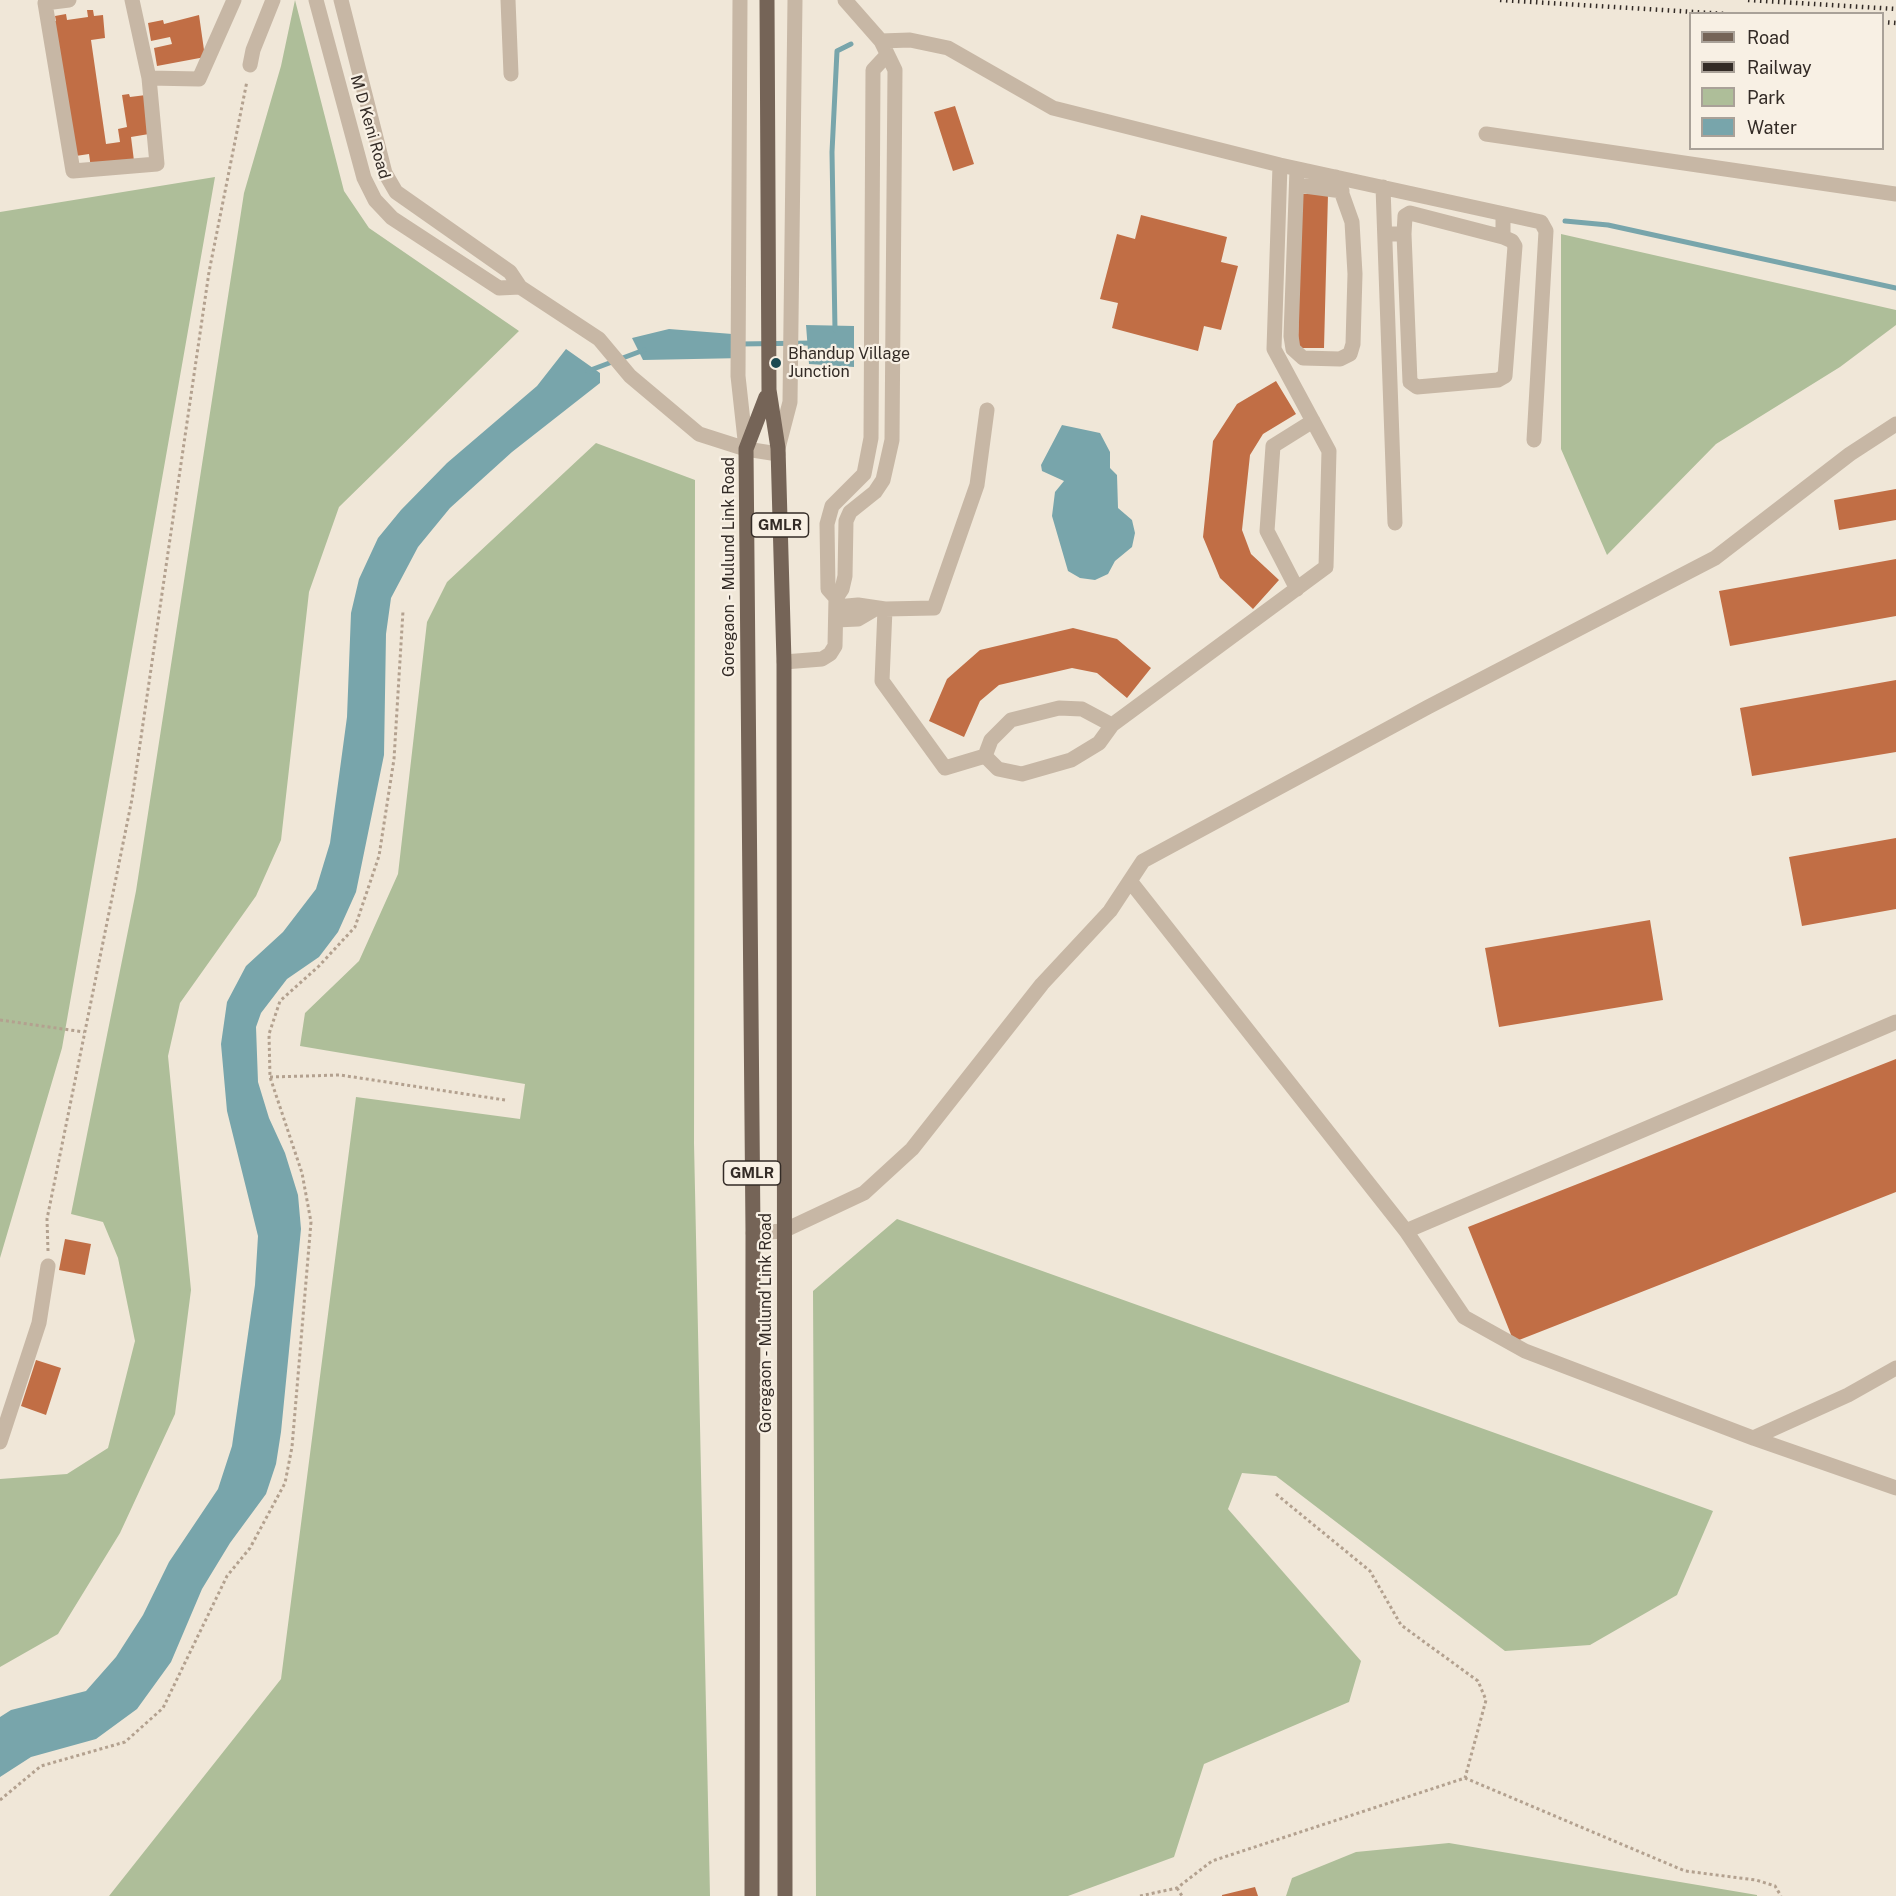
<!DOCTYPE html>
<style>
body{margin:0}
#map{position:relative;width:1896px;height:1896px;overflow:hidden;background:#f0e7d8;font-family:"Public Sans",sans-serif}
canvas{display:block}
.legend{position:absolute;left:1689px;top:12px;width:195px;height:138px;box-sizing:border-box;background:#f8f0e4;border:2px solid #a9a198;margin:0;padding:8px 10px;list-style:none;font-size:18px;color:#332b26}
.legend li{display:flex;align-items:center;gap:12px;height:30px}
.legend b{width:30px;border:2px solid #a9a198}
</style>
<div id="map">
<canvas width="1896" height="1896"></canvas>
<ul class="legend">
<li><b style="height:8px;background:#756457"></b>Road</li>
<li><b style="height:8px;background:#332b26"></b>Railway</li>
<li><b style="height:16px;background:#aebe99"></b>Park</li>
<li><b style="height:16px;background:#78a5ab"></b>Water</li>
</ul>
</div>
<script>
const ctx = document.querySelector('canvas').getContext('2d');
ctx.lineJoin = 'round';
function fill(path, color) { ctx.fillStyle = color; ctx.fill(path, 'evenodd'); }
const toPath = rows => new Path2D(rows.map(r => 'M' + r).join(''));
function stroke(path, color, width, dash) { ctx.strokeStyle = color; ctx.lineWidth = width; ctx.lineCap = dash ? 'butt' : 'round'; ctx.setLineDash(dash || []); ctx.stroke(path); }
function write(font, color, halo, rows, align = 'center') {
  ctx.font = font + ' "Public Sans",sans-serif'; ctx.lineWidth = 4.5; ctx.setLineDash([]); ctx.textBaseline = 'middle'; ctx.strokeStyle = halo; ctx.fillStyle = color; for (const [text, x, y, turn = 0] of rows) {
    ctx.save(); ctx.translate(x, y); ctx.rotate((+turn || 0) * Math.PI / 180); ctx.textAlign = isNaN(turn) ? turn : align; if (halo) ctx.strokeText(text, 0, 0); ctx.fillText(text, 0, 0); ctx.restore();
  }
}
fill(toPath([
 [295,0,344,191,369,228,519,331,339,507,309,592,281,840,256,896,180,1003,168,1056,191,1290,175,1414,120,1533,58,1634,0,1667,0,1479,67,1474,108,1448,135,1341,118,1258,103,1222,71,1214,136,891,244,193,281,66],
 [215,177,62,1048,0,1258,0,212],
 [1561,234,1896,310,1896,325,1840,367,1716,444,1607,555,1561,449],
 [596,443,695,480,694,1143,710,1896,109,1896,281,1679,356,1097,520,1119,525,1084,300,1046,305,1013,359,961,398,874,427,622,447,582],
 [897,1219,1713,1511,1677,1595,1590,1645,1505,1651,1276,1476,1242,1473,1228,1509,1361,1661,1349,1702,1204,1764,1174,1857,1068,1896,816,1896,813,1291],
 [1449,1843,1757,1895,1757,1896,1286,1896,1292,1878,1356,1852]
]), '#aebe99');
fill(toPath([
 [806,325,854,326,854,367,809,364],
 [669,329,745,335,744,358,643,360,632,338],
 [566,349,600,373,600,383,512,452,450,508,418,547,391,598,386,634,384,755,356,892,338,932,319,957,287,979,261,1013,256,1027,258,1082,269,1118,285,1153,298,1195,301,1229,281,1432,276,1464,266,1494,230,1543,202,1589,171,1662,137,1709,96,1739,31,1757,0,1777,0,1717,11,1710,86,1691,116,1657,143,1615,169,1562,218,1489,232,1446,255,1285,258,1236,227,1111,221,1044,227,1002,246,966,283,932,316,889,330,843,347,717,351,613,359,579,378,538,401,510,447,463,537,386],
 [1062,425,1100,433,1110,452,1110,468,1117,475,1118,508,1132,520,1135,533,1132,547,1115,561,1108,574,1095,580,1080,578,1068,571,1052,516,1055,492,1064,481,1042,471,1041,465]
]), '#78a5ab');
stroke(toPath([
 [1565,221,1608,225,1896,288],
 [835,330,832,152,837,51,851,44],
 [739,344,814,343],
 [588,371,644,350]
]), '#78a5ab', 5);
fill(toPath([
 [87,10,93,10,94,16,103,15,105,38,91,40,106,144,120,142,118,129,127,127,122,95,129,94,130,97,146,95,149,134,131,137,135,169,92,175,89,154,69,157,47,22,56,21,55,16,66,14,67,20,88,17],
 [199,15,205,57,157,66,154,48,172,44,170,37,151,41,148,23,163,20,164,24],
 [955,106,974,164,953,171,934,112],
 [1301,194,1328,194,1324,348,1298,348],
 [1141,215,1227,237,1221,262,1238,266,1221,330,1204,326,1198,351,1112,328,1118,303,1100,299,1117,234,1135,239],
 [1276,381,1296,414,1263,434,1250,455,1242,530,1251,554,1279,580,1253,609,1220,578,1203,537,1213,441,1237,404],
 [1896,489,1896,520,1839,530,1834,500],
 [1896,559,1896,616,1730,646,1719,591],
 [1073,628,1117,639,1151,668,1127,698,1097,673,1072,668,999,685,980,701,964,737,929,721,947,679,980,650],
 [1896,680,1896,752,1752,776,1740,708],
 [1896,838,1896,909,1802,926,1789,857],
 [1650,920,1663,1000,1499,1027,1485,948],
 [1896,1059,1896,1192,1514,1342,1468,1227],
 [65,1239,91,1244,85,1275,59,1270],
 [36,1360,61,1368,46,1415,21,1406],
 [1255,1887,1258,1896,1222,1896,1222,1895]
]), '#c16e45');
stroke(toPath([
 [0,1020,84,1032],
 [270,1077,340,1075,505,1100],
 [48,1251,47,1219,132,799,209,272,247,81],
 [1276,1494,1370,1571,1401,1625,1478,1681,1486,1700,1465,1778],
 [0,1800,41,1766,125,1742,163,1708,227,1576,250,1548,285,1483,292,1447,311,1222,302,1173,270,1077,269,1034,280,1001,319,966,355,927,379,856,394,759,403,611],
 [1177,1888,1182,1896],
 [1140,1896,1177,1888,1212,1861,1465,1778,1685,1871,1756,1880,1775,1886,1781,1896]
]), '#b3a18f', 3, [3, 3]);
stroke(toPath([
 [69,0,45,3,73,171,157,164,149,78,132,0],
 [316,0,364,178,375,200,392,218,499,288,520,287],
 [341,0,385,173,396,192,510,272,520,287,599,339,630,376,699,434,746,449,778,454],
 [508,0,511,74],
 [740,0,738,376,746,449],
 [881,41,910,40,948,48,1053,108,1280,165,1541,222,1546,231,1534,440],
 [250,65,253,50,273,0],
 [149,78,199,79,234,0],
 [1486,134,1896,194],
 [1297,169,1291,336,1293,349,1303,358,1340,359,1350,354,1353,344,1355,274,1352,222,1336,177],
 [1297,185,1342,191],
 [1383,187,1395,523],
 [1385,234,1404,234,1410,382,1417,387,1498,380,1505,376,1515,246,1512,241,1503,237,1503,215],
 [1404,234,1405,216,1410,213,1503,237],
 [778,448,790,402,795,0],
 [1297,589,1267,531,1273,446,1313,421],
 [836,598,828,589,827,524,832,506,864,474,871,438,873,70,886,56],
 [836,607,858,605,885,609,882,681,945,768,985,756,991,740,1011,720,1059,708,1082,709,1112,725],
 [885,609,934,608,977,485,987,410],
 [836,620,858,619,875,609],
 [784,662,822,659,830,654,835,646,836,598,842,589,845,576,846,521,850,512,875,492,883,480,892,440,895,70,881,41,845,0],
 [985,756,998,769,1022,774,1071,760,1099,743,1112,725,1326,567,1329,451,1274,349,1280,165],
 [1130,881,1406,1231,1464,1317,1525,1351,1753,1438,1896,1488],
 [1406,1231,1896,1022],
 [753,1233,783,1231,864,1193,912,1149,1042,984,1110,911,1143,861,1428,707,1715,558,1850,454,1896,424],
 [1753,1438,1848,1395,1896,1368],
 [0,1442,39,1323,48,1266]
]), '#c7b7a5', 15);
stroke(toPath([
 [767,0,769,390,778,448,784,662,785,1896],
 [752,1896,753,1233,746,449,766,397]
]), '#756457', 15);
stroke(toPath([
 [1500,0,1727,14],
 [1748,0,1896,9],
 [1882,22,1896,23]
]), '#332b26', 4.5, [1.5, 4.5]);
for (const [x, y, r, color] of [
 [776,363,6,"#1d4a52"]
]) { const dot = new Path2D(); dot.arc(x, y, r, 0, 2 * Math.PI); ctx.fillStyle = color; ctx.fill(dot); stroke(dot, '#f8f0e4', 2); }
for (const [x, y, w] of [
 [780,525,57],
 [752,1173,57]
]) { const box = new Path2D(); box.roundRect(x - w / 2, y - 12, w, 24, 4.5); ctx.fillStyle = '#f8f0e4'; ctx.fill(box); stroke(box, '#332b26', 1.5); }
write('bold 15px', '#332b26', null, [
 ["GMLR",780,525],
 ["GMLR",752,1173]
]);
write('16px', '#332b26', '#f8f0e4', [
 ["M D Keni Road",370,127,74],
 ["Goregaon - Mulund Link Road",729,567,-90],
 ["Goregaon - Mulund Link Road",766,1323,-90]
]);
write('16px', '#332b26', '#f8f0e4', [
 ["Bhandup Village",788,354],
 ["Junction",788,372]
], 'left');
</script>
